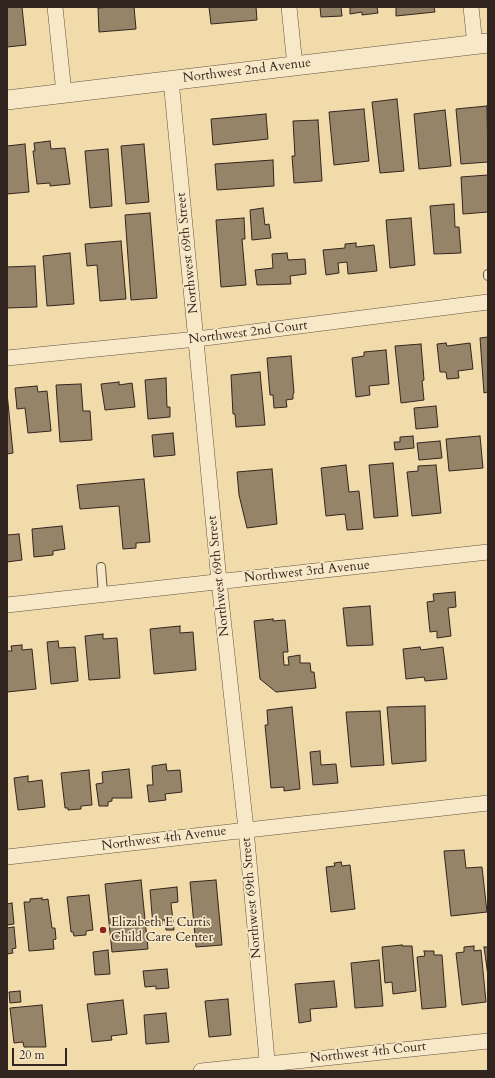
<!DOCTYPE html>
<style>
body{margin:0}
#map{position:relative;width:495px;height:1078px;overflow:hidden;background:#f2dbab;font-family:Cardo,serif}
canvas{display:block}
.frame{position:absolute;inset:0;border:8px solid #32251f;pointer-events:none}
.scale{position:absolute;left:12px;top:1048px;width:55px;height:18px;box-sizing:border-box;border:2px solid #32251f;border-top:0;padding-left:5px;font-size:12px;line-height:14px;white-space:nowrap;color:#32251f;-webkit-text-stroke:3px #f7e8c8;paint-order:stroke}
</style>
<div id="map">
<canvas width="495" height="1078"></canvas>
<div class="frame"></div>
<div class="scale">20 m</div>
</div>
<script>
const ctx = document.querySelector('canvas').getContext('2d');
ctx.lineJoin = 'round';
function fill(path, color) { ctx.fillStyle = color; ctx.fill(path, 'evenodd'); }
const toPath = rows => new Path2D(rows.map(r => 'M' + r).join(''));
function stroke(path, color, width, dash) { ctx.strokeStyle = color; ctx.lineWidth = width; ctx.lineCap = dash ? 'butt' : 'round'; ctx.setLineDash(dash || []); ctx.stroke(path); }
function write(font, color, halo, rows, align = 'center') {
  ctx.font = font + ' Cardo,serif'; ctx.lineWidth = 3.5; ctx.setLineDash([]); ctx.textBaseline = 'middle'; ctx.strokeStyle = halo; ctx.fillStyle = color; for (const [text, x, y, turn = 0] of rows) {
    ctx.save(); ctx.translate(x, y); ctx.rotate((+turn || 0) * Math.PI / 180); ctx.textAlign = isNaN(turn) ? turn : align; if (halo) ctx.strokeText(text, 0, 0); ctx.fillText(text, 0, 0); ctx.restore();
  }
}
const building = toPath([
 [7,7,22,7,26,45,7,47,7,7],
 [109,7,134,7,136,29,99,32,98,8,109,7],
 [209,7,256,7,257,20,211,24,209,7],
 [320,7,341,7,342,16,321,17,320,7],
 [350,7,377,7,378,13,362,15,362,12,350,14,350,7],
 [396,7,434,7,435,12,396,16,396,7],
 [397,99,404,171,380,173,372,102,397,99],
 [487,106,488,162,461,164,456,109,487,106],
 [364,109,369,161,334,165,329,112,364,109],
 [445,110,451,166,419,169,414,114,445,110],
 [266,114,268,139,213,145,211,119,266,114],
 [318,120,322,181,294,183,292,156,295,156,293,121,318,120],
 [50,141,51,149,65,148,70,184,50,186,50,183,37,184,33,151,35,151,34,143,50,141],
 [25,144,29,192,7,194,7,146,25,144],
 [144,144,149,202,126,204,121,146,144,144],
 [108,149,112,206,90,208,85,151,108,149],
 [273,160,274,186,217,190,215,164,273,160],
 [488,175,488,212,463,214,461,177,488,175],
 [454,204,455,227,459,227,461,253,434,254,430,206,454,204],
 [263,208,265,225,269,224,271,238,252,240,250,210,263,208],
 [150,213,157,298,131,300,125,215,150,213],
 [244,218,245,239,242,239,246,285,221,287,216,220,244,218],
 [411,218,415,265,390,268,386,220,411,218],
 [121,241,126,299,100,301,97,265,87,266,85,244,121,241],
 [356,243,356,247,374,245,377,271,348,274,347,262,338,263,339,273,326,275,323,250,345,248,345,244,356,243],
 [70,253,74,304,47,306,43,256,70,253],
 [287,253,288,260,305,259,306,274,290,276,291,284,257,285,255,270,273,268,272,254,287,253],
 [35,266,37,307,7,308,7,267,35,266],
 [488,337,488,392,484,393,480,338,488,337],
 [446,343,447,346,470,343,473,369,458,371,459,378,447,379,446,372,440,372,437,344,446,343],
 [421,344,424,380,422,381,424,400,401,403,395,346,421,344],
 [386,350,389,384,369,386,370,395,356,397,352,358,364,356,364,352,386,350],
 [291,356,294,393,293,394,293,399,286,400,287,407,274,408,273,395,270,395,267,358,291,356],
 [260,372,265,425,236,427,235,414,233,414,231,375,260,372],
 [166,378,167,407,170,407,170,417,148,419,145,380,166,378],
 [119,382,119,385,132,383,135,407,105,410,101,384,119,382],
 [81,384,83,411,90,411,92,440,60,442,56,385,81,384],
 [37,386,38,392,47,391,51,431,28,433,25,408,17,409,15,388,37,386],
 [7,393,13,453,7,454,7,393],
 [436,406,438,427,416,429,414,408,436,406],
 [173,433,175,455,154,457,152,435,173,433],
 [413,436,414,448,395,450,394,442,400,442,400,437,413,436],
 [480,436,483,468,449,471,446,439,480,436],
 [440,441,442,458,419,460,417,443,440,441],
 [393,463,398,516,374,518,369,465,393,463],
 [346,465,349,492,359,491,363,529,347,530,345,514,326,516,321,468,346,465],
 [436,465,441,513,412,516,407,472,418,471,418,466,436,465],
 [272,469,277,524,247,528,239,495,237,472,272,469],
 [144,479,150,542,136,543,136,548,123,549,119,506,80,509,77,485,144,479],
 [62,526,65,549,53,551,53,555,34,557,32,529,62,526],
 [19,534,22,560,7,562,7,535,19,534],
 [455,592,456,607,448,608,451,636,437,638,437,631,430,632,427,602,434,601,433,594,455,592],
 [370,606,373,645,347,646,343,608,370,606],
 [273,619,273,621,285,620,288,652,283,652,284,665,289,665,288,657,300,655,300,663,310,663,311,672,314,672,316,688,276,692,260,679,254,621,273,619],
 [180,626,180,633,193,632,196,670,154,674,150,629,180,626],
 [103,634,103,639,117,638,120,678,89,680,85,636,103,634],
 [58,641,59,648,75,647,78,681,51,684,47,642,58,641],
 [22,645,22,650,32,649,36,689,7,692,7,651,12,651,11,646,22,645],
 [420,647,421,650,443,647,447,679,425,681,424,677,406,679,403,649,420,647],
 [425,706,426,761,392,764,387,707,425,706],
 [292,707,300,789,284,791,284,787,271,788,265,725,268,725,267,710,292,707],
 [380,711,384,765,351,767,346,712,380,711],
 [320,751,321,765,336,764,338,783,313,785,310,752,320,751],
 [166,764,167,771,180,770,182,792,165,794,166,800,149,802,147,785,153,785,152,766,166,764],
 [129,769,132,798,112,798,112,801,108,802,108,806,99,806,96,784,103,783,102,772,129,769],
 [89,770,92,805,81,806,81,809,68,810,68,808,65,808,61,773,89,770],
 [28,776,28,782,42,780,45,807,18,810,14,778,28,776],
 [464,850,466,868,482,867,487,912,451,916,444,851,464,850],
 [341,862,342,866,350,865,355,909,331,912,326,867,335,866,334,863,341,862],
 [141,880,148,949,112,952,105,884,141,880],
 [216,880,222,945,196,947,190,882,216,880],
 [177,887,178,902,171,903,174,930,166,930,165,920,162,920,162,925,153,926,150,890,177,887],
 [89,895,93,930,86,931,86,935,74,936,73,932,71,932,67,897,89,895],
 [42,898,42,900,48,899,52,928,55,928,56,939,53,940,54,949,29,951,24,902,30,902,30,899,42,898],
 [12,903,14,924,7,925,7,904,12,903],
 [14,927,16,948,12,949,13,953,7,954,7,928,14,927],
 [402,945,402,946,412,946,416,991,393,994,392,982,385,983,382,947,402,945],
 [474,946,474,951,481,950,486,1002,462,1005,456,953,464,952,464,947,474,946],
 [484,947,488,947,488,976,484,947],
 [108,950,110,974,95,975,93,952,108,950],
 [424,951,434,951,434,955,442,955,446,1007,422,1009,417,957,425,956,424,951],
 [379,960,383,1006,355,1008,351,963,379,960],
 [167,969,169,988,156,989,156,986,145,987,143,971,167,969],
 [334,981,337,1007,310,1009,311,1021,299,1023,295,984,334,981],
 [20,991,21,1002,10,1003,9,992,20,991],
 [228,999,231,1035,209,1037,205,1001,228,999],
 [123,1000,127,1034,111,1036,112,1040,92,1042,87,1004,123,1000],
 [42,1005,46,1047,24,1047,23,1042,14,1043,10,1008,42,1005],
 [166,1013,169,1042,146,1044,144,1015,166,1013]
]);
fill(building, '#968468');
stroke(building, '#32251f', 1);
const service = toPath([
 [488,274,488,276],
 [101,567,103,594]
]);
const minor = toPath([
 [55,7,64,93],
 [289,7,295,66],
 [471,7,475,45],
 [171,80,219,581,246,829,268,1071],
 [7,358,197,339,488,302],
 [7,605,488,552],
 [7,857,488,803],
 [201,1071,488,1041]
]);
const tertiary = toPath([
 [7,100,488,43]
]);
stroke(service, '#625242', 10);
stroke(minor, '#625242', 16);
stroke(tertiary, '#625242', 20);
stroke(service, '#f7e8c8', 8);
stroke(minor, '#f7e8c8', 15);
stroke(tertiary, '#f7e8c8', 19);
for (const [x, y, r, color] of [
 [103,930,4,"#8f2418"]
]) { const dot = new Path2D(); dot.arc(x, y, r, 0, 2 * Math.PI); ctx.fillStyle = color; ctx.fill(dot); stroke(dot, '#f7e8c8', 1.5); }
write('13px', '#32251f', '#f7e8c8', [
 ["Northwest 2nd Avenue",247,71,-7],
 ["Northwest 69th Street",188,253,-96],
 ["Northwest 2nd Court",248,333,-7],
 ["Northwest 3rd Avenue",307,572,-6],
 ["Northwest 69th Street",219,576,-96],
 ["Northwest 4th Avenue",164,839,-7],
 ["Northwest 69th Street",252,898,-95],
 ["Northwest 4th Court",368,1053,-6]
]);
write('13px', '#32251f', '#f7e8c8', [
 ["Elizabeth E Curtis",111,923],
 ["Child Care Center",111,938]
], 'left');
</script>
